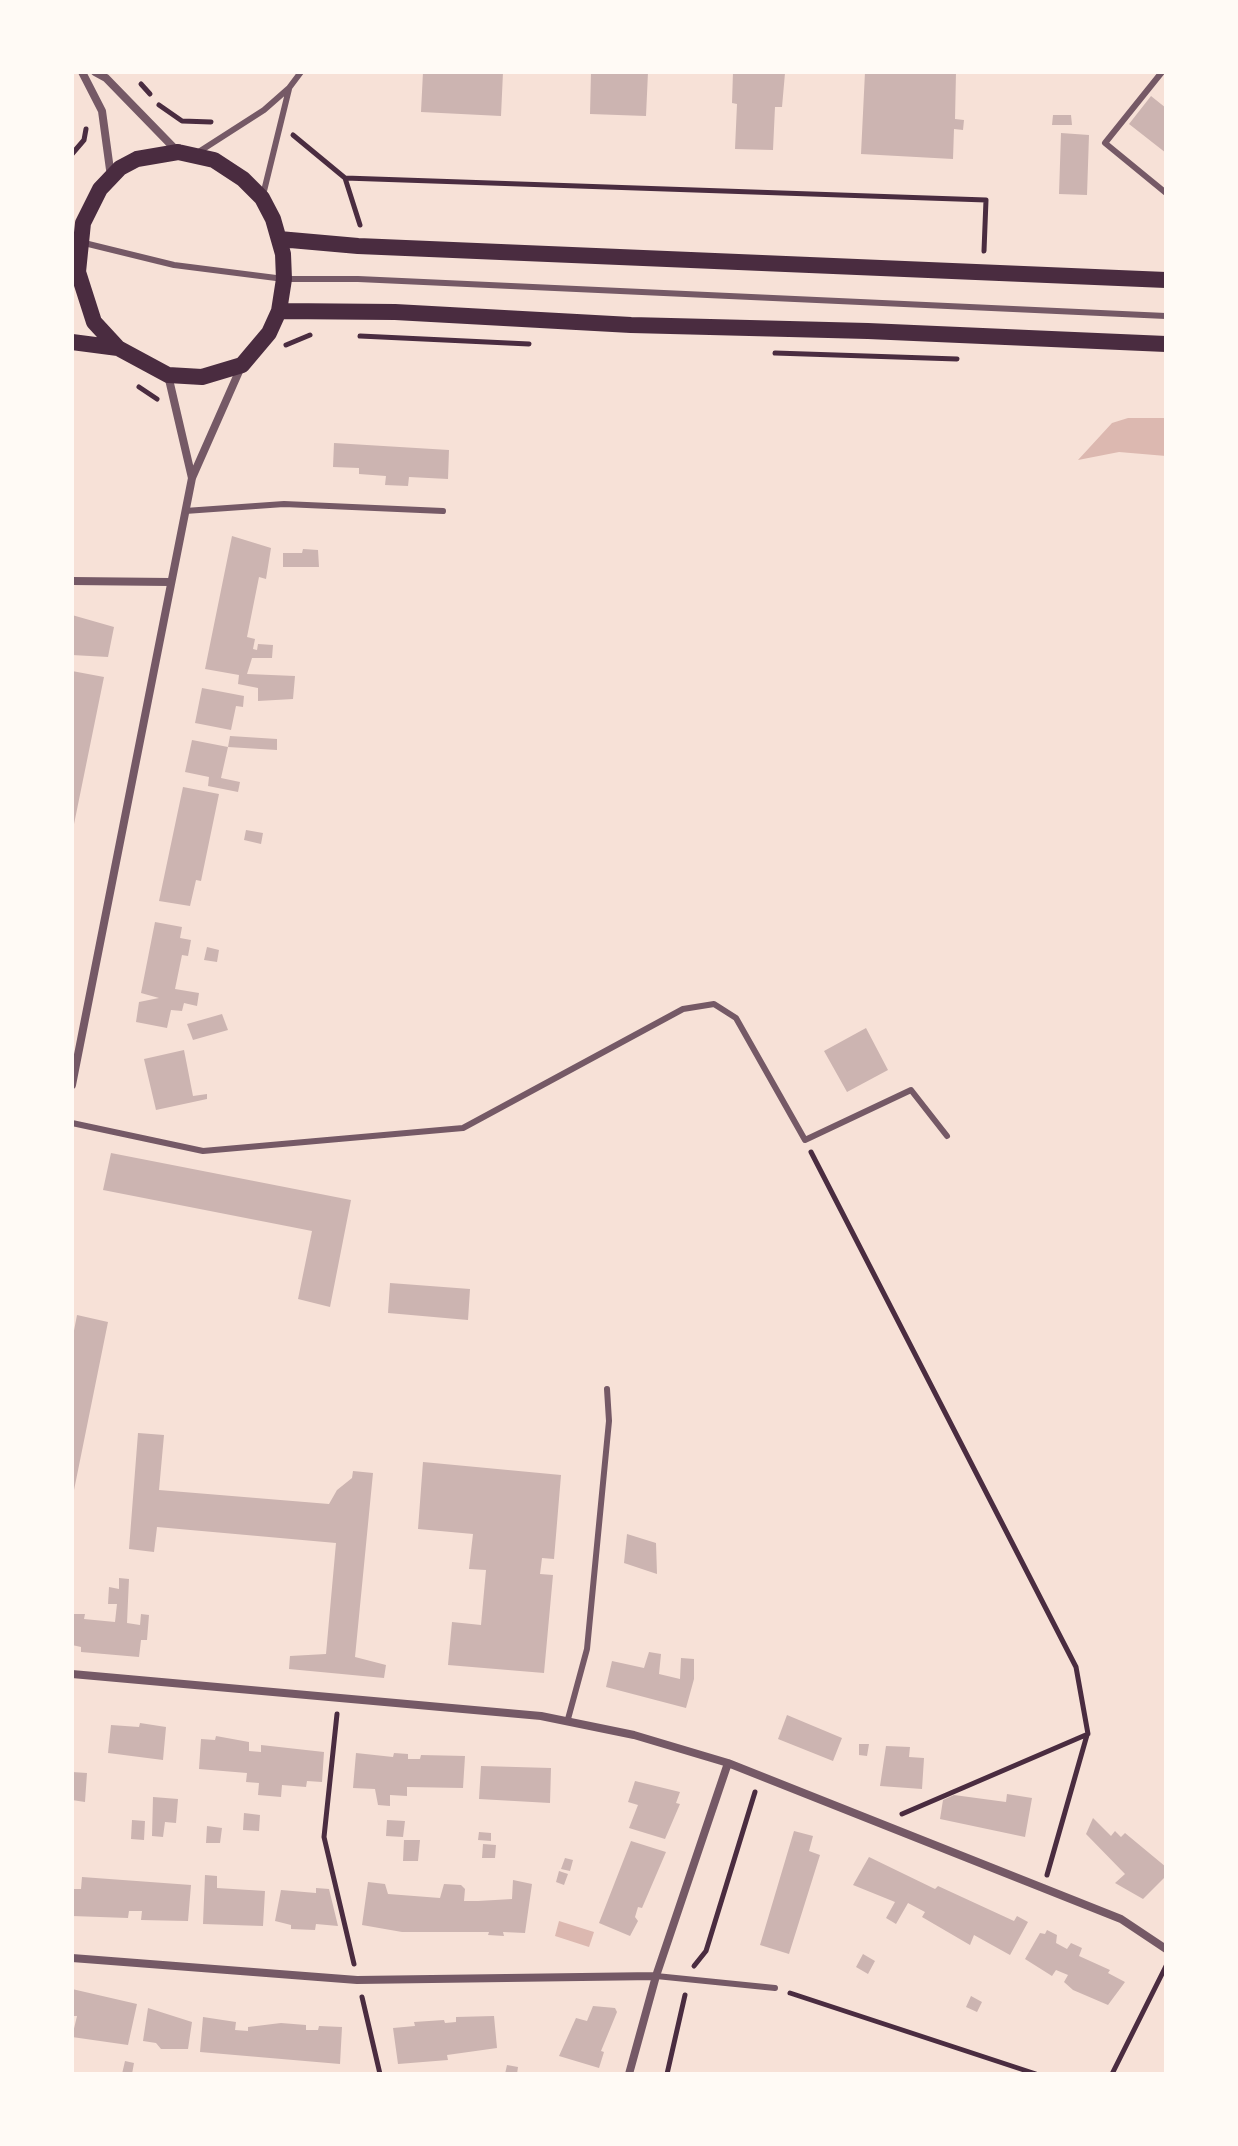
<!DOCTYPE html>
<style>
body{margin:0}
#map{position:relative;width:1238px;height:2146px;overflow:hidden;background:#f7e1d7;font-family:Cabin,sans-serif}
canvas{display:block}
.frame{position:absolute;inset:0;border:74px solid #fffaf5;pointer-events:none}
</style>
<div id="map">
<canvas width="1238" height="2146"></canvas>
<div class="frame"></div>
</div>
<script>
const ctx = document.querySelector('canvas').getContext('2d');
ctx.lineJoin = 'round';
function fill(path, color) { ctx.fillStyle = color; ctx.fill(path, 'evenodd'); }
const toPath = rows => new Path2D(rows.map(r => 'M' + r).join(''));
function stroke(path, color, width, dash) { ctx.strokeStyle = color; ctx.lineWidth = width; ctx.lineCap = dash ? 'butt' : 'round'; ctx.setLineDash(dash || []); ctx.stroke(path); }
fill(toPath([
 [1128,418,1166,418,1166,456,1119,452,1078,460,1112,423],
 [559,1921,594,1932,589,1947,555,1936]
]), '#dcb8b0');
fill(toPath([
 [423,72,503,72,501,116,421,112],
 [591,72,648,72,646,116,590,114],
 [733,72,785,73,782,107,775,107,773,150,735,149,737,104,732,103],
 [865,72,956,72,955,119,964,120,963,130,954,129,953,159,861,154],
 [1151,96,1166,108,1166,153,1129,124],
 [1053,115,1071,115,1072,125,1052,125],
 [1061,133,1089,135,1087,195,1059,194],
 [334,443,449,450,448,479,409,477,408,486,385,485,386,476,359,474,359,468,333,467],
 [232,536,271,548,266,579,259,577,247,637,255,639,253,649,257,650,258,644,273,645,272,658,252,658,247,674,295,676,293,699,258,701,258,688,238,684,239,675,205,669],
 [303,549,318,550,319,567,283,567,283,553,302,553],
 [72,615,114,627,108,657,72,655],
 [72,671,104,677,73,829,72,829],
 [202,688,244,696,243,707,236,706,231,730,195,723],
 [230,736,277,739,277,750,228,747],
 [192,740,228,747,221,778,240,782,238,792,208,786,209,777,185,772],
 [183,787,219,794,201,881,196,880,190,906,159,901],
 [246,830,263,833,261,844,244,840],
 [155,922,182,927,180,938,191,940,188,956,182,955,175,989,199,993,197,1006,184,1003,182,1011,171,1010,167,1028,136,1022,139,1002,159,998,141,993],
 [207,947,219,950,217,962,204,960],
 [222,1014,228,1030,193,1040,187,1024],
 [866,1028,888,1070,847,1092,824,1051],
 [184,1050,193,1096,207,1094,207,1099,156,1110,144,1059],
 [111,1153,351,1200,330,1307,298,1299,312,1231,103,1190],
 [390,1283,470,1289,468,1320,388,1313],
 [77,1315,108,1322,73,1495,72,1341],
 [138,1433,164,1435,159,1490,329,1504,337,1490,352,1478,353,1471,373,1473,355,1657,386,1665,384,1678,289,1669,290,1656,326,1654,336,1543,157,1527,154,1552,129,1549],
 [423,1462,561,1475,554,1559,542,1558,540,1574,553,1575,544,1673,448,1665,452,1622,481,1625,486,1570,469,1569,473,1534,418,1529],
 [627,1534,656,1543,657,1574,624,1563],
 [119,1578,129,1579,127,1623,140,1625,141,1614,149,1615,147,1640,141,1640,139,1657,81,1652,81,1647,72,1645,72,1614,85,1614,84,1619,115,1622,117,1604,108,1604,109,1587,119,1589],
 [649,1652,661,1654,659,1674,680,1679,681,1658,694,1659,694,1679,686,1708,606,1687,612,1661,644,1668],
 [787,1715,842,1738,833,1761,778,1739],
 [140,1723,166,1727,163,1760,108,1753,111,1725,139,1727],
 [216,1736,249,1742,249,1751,261,1752,261,1745,324,1752,322,1782,307,1781,306,1787,282,1785,281,1797,258,1795,259,1783,246,1782,247,1773,199,1769,201,1739,215,1740],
 [859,1744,869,1744,867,1756,859,1755],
 [886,1746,910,1747,909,1757,924,1758,922,1789,880,1786],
 [356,1753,393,1757,394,1753,408,1754,408,1759,420,1759,421,1755,465,1756,463,1788,407,1787,407,1796,390,1795,390,1806,378,1805,375,1789,353,1788],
 [481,1766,551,1768,550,1803,479,1799],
 [72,1772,87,1773,85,1802,72,1800],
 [635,1781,680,1792,676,1803,680,1804,665,1839,629,1828,638,1805,628,1802],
 [1007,1794,1032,1798,1025,1837,940,1819,943,1800,954,1795,1006,1802],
 [153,1797,178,1799,176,1823,165,1822,163,1837,152,1836],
 [244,1813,260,1815,259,1831,243,1830],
 [1093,1818,1111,1836,1115,1831,1121,1837,1125,1833,1166,1867,1166,1876,1143,1899,1115,1883,1125,1874,1086,1834],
 [132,1820,145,1821,144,1840,131,1839],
 [387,1820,405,1821,403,1837,386,1836],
 [207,1826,222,1828,220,1843,206,1843],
 [794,1831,813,1836,809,1851,820,1855,789,1954,760,1945],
 [479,1832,491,1833,491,1841,478,1840],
 [404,1840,420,1840,418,1861,403,1861],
 [631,1841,666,1852,642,1908,638,1907,635,1917,638,1921,630,1936,599,1923],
 [483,1844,496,1845,495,1858,482,1858],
 [869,1857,935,1889,938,1886,1014,1921,1017,1916,1028,1922,1010,1955,974,1935,970,1945,922,1917,925,1912,908,1903,896,1924,886,1918,895,1902,853,1885],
 [565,1858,573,1860,570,1871,561,1869],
 [559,1871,568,1874,564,1885,556,1882],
 [205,1875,217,1876,217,1888,265,1891,263,1926,203,1924],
 [82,1877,191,1885,188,1921,141,1920,142,1911,129,1911,128,1918,72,1916,72,1889,81,1889],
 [513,1880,532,1884,525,1933,503,1932,504,1936,488,1935,489,1932,402,1932,362,1925,368,1882,385,1884,388,1894,440,1898,444,1884,461,1885,465,1889,464,1901,478,1901,512,1899],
 [316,1888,329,1889,338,1926,316,1924,315,1930,291,1929,291,1925,275,1921,281,1890,316,1893],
 [1047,1930,1057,1935,1056,1943,1067,1949,1071,1943,1082,1948,1079,1956,1110,1970,1108,1973,1125,1982,1108,2005,1073,1990,1064,1982,1068,1975,1056,1970,1052,1976,1025,1959,1040,1933,1045,1934],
 [863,1954,875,1961,868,1974,856,1967],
 [72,1989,137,2004,128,2045,72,2037,77,2016,72,2016],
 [971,1996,982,2002,977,2012,966,2007],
 [593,2006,615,2008,617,2012,601,2051,604,2052,599,2068,559,2056,576,2018,587,2021],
 [148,2008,192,2022,188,2049,161,2049,156,2043,143,2041],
 [494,2016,497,2048,447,2055,448,2060,398,2064,393,2028,415,2026,414,2022,444,2020,445,2023,456,2022,456,2017],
 [203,2017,236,2022,235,2030,248,2031,248,2027,281,2023,306,2025,306,2030,318,2030,319,2026,342,2027,340,2064,200,2052],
 [125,2061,134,2063,132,2074,122,2074],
 [507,2065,518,2067,517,2074,505,2074]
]), '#ccb4b1');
stroke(toPath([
 [141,84,150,94],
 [159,105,182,121,211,122],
 [293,135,345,178,360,225],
 [72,154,84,140,86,129],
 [345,178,986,200,984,251],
 [360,336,529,344],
 [286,345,310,335],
 [775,353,957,359],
 [139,387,157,399],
 [811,1152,1076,1667,1088,1734,902,1814],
 [337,1714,324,1837,354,1964],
 [1047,1875,1087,1735],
 [694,1966,706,1951,755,1792],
 [790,1993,1036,2074],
 [362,1997,380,2074],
 [667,2074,685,1995],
 [1112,2074,1166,1966]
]), '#4a2c40', 5);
stroke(toPath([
 [1162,72,1105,143,1166,193],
 [197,153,264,110,289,88,301,72],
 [263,195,289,89],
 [72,240,174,265,284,279,358,279,1166,316],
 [185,511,284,504,443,511],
 [72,1123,203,1151,463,1128,683,1009,714,1004,736,1018,805,1140,911,1090,947,1136],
 [568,1719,587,1649,609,1421,607,1389],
 [656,1976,775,1988]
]), '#755966', 6);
stroke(toPath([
 [82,72,102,111,111,177],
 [95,72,106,78,178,152],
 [168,375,192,478],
 [72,581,170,582],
 [72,1085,192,478,241,367],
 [72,1674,541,1716,634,1735,728,1763,1043,1888,1121,1919,1166,1949],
 [72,1958,357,1980,656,1976],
 [629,2074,656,1976,728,1763]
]), '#755966', 8);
stroke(toPath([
 [178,152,214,160,243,179,262,198,273,219,283,254,284,279,279,311,269,333,242,365,202,377,168,375,118,348,94,322,78,272,83,223,100,189,120,168,137,159,178,152],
 [279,239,358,246,1166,280],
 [279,311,395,312,631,325,868,331,1166,344],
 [72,342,118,348]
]), '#4a2c40', 16);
</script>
